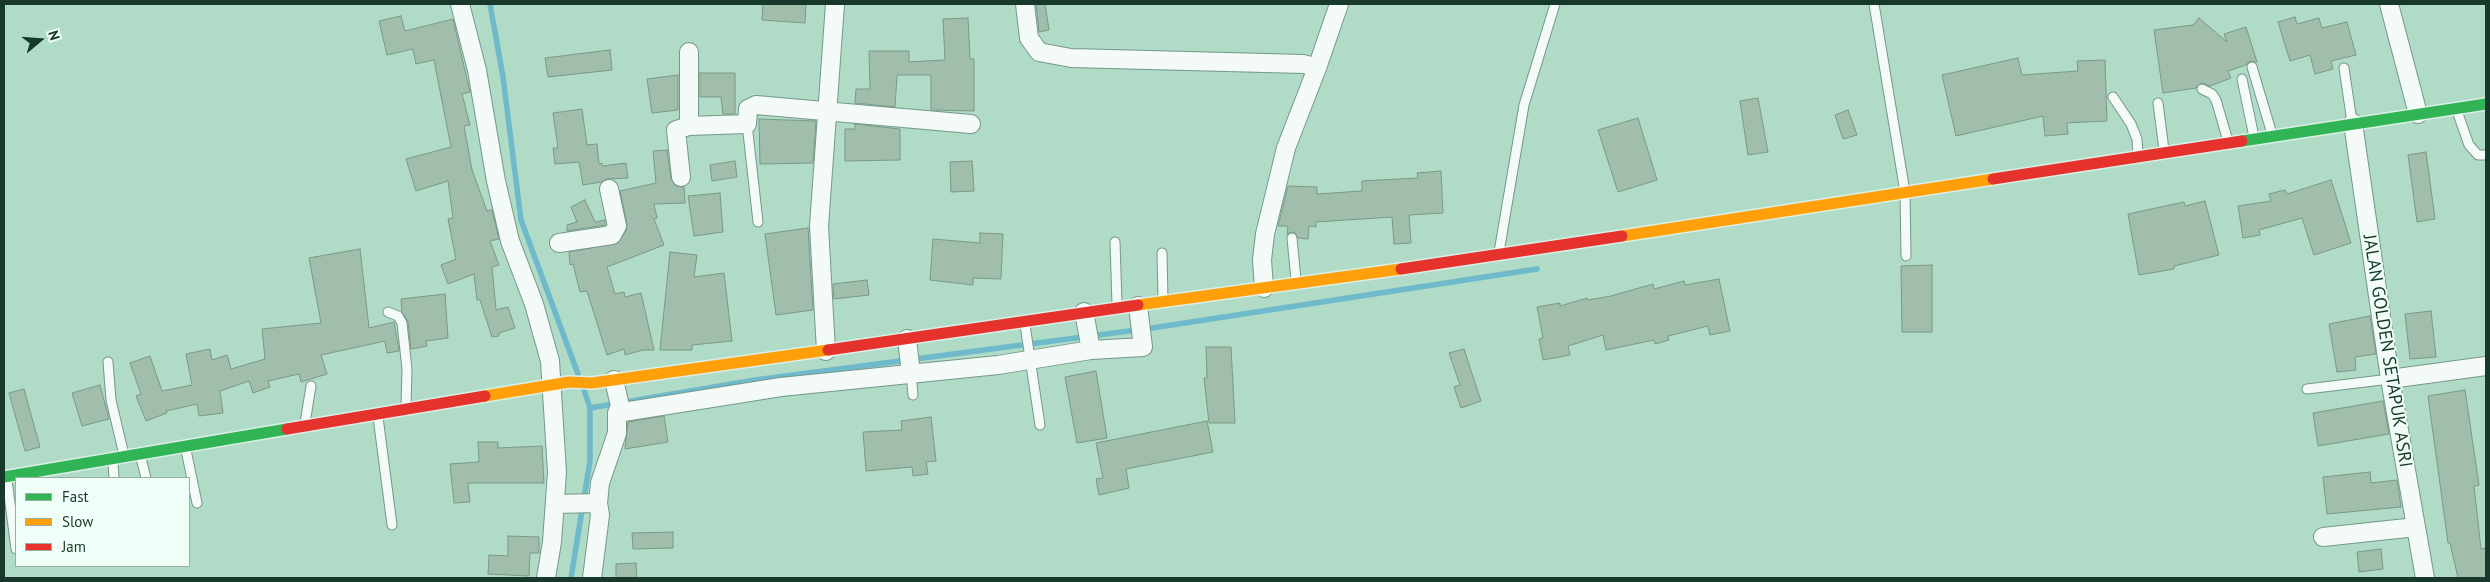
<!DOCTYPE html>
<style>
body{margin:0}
#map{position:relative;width:2490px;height:582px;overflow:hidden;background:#afdbc7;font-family:"PT Sans",sans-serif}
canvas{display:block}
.frame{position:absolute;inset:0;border:5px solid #17382a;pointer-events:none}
.legend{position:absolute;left:15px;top:477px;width:175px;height:90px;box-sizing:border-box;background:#effef6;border:1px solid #99afa4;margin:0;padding:6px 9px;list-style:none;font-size:15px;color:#17382a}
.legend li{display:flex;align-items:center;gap:10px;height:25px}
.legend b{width:25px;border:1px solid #99afa4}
.north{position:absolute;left:15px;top:15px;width:50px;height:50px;-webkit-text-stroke:4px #effef6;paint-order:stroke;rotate:72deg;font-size:14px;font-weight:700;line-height:20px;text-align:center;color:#17382a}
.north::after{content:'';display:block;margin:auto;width:18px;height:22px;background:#17382a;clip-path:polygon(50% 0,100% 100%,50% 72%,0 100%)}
</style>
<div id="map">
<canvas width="2490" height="582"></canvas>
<div class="frame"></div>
<ul class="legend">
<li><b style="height:6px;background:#30b455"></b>Fast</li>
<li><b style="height:6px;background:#ff9f0a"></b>Slow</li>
<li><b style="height:6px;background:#e5322d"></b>Jam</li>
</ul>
<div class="north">N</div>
</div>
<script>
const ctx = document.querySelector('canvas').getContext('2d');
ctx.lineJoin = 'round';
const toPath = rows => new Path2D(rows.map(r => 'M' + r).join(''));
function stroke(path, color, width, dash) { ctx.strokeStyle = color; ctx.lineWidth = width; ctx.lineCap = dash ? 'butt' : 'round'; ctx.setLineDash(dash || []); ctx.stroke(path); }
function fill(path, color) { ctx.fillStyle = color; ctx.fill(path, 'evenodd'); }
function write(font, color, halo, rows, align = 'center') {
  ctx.font = font + ' "PT Sans",sans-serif'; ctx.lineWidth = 4; ctx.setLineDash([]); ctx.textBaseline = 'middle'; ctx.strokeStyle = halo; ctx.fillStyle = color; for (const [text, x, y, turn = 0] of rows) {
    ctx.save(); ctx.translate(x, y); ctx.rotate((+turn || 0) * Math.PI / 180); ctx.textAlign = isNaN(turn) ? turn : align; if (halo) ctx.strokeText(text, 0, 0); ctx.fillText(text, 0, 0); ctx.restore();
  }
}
stroke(toPath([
 [490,4,503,77,521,220,578,374],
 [590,408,755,380,1152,328,1537,269],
 [571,578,590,461,590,408,584,390]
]), '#6eb9ca', 5.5);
const building = toPath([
 [763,4,806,4,805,23,762,20,763,4],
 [1036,4,1045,4,1049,30,1039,32,1036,4],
 [401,16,405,31,453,19,470,92,462,94,470,125,464,126,472,170,487,211,492,210,499,239,490,241,499,265,492,267,496,310,508,307,515,328,499,333,499,336,492,337,480,300,477,300,474,274,448,284,441,265,456,259,448,219,453,218,448,181,416,191,406,159,451,147,434,60,416,64,413,49,387,55,379,21,401,16],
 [2295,17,2297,24,2319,18,2322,28,2347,22,2356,55,2331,61,2333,69,2315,74,2310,55,2290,61,2278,22,2295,17],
 [968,18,970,59,974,59,974,111,931,110,931,75,897,75,895,107,855,103,856,89,870,89,869,51,909,51,909,62,945,60,943,19,968,18],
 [2199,18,2227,42,2224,34,2246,27,2257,62,2250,61,2246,65,2228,71,2231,78,2210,86,2201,83,2196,88,2163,93,2154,30,2193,25,2199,18],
 [610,50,612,70,548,77,545,58,610,50],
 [2018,58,2022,75,2078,71,2077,61,2105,60,2107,121,2067,123,2068,134,2045,136,2043,116,1956,136,1942,75,2018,58],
 [700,73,735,73,735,114,723,114,721,97,700,97,700,73],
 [678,75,678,110,652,113,647,79,678,75],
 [1758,98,1768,152,1748,155,1740,101,1758,98],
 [582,109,587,145,597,144,599,164,602,163,602,166,626,163,628,178,607,179,601,182,583,185,579,162,555,164,553,148,558,148,553,113,582,109],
 [1848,110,1857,135,1843,139,1835,115,1848,110],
 [1638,118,1657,180,1618,192,1598,130,1638,118],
 [759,119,816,121,813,163,760,164,759,119],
 [855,124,900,129,900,160,845,161,845,129,855,129,855,124],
 [667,150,671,179,676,186,684,187,685,203,654,204,657,218,654,219,664,245,607,267,615,294,624,292,625,297,641,293,654,350,643,350,625,355,624,349,607,355,587,291,580,292,573,264,570,265,569,252,618,243,626,231,627,224,620,191,656,183,653,151,667,150],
 [2426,152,2435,219,2417,222,2408,155,2426,152],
 [735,161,737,177,712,181,710,165,735,161],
 [972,161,974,191,951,192,950,162,972,161],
 [1441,171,1443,213,1409,215,1411,243,1394,244,1392,217,1316,222,1316,227,1309,226,1308,239,1298,238,1294,232,1287,234,1288,226,1278,226,1288,186,1317,187,1317,194,1362,191,1362,181,1418,178,1417,173,1441,171],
 [2331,180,2351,243,2314,255,2302,218,2259,230,2260,235,2243,238,2238,206,2271,201,2269,194,2285,190,2287,194,2331,180],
 [720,193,723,232,694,236,688,196,720,193],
 [585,200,595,222,605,220,605,225,567,231,567,225,577,222,571,207,585,200],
 [2205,201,2219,255,2174,266,2174,269,2139,275,2128,214,2184,202,2185,206,2205,201],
 [808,228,813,310,776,315,765,234,808,228],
 [980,233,1003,234,1001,279,973,278,973,285,930,280,933,239,980,243,980,233],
 [360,249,369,328,394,322,399,351,387,353,385,341,321,355,327,374,301,382,299,374,268,381,270,387,253,393,249,381,220,391,223,413,199,416,197,404,166,411,167,413,146,421,136,396,141,394,130,363,150,356,162,391,192,385,186,354,210,349,212,360,227,355,231,369,265,359,262,329,321,323,309,258,360,249],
 [670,252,697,255,694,277,724,273,732,341,692,345,692,350,660,350,670,252],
 [1932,265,1932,332,1902,332,1901,266,1932,265],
 [1719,279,1730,331,1710,335,1708,326,1668,336,1669,340,1655,344,1654,340,1606,350,1603,335,1568,346,1570,355,1543,360,1539,339,1543,338,1537,307,1560,303,1560,306,1587,298,1588,300,1611,296,1653,284,1654,289,1684,281,1685,285,1719,279],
 [867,280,869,295,834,299,833,284,867,280],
 [445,294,448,338,426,341,427,346,411,349,408,322,402,312,401,299,445,294],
 [2431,311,2436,357,2410,359,2405,314,2431,311],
 [2370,316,2376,354,2355,357,2356,370,2337,372,2329,324,2370,316],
 [1206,347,1231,347,1235,423,1209,423,1204,378,1207,378,1206,347],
 [1464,349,1481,401,1461,408,1454,387,1460,385,1449,353,1464,349],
 [1096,371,1107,438,1077,443,1065,377,1096,371],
 [100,385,109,419,82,426,72,393,100,385],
 [24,389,40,447,25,451,9,393,24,389],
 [2465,390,2479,485,2474,486,2481,549,2486,548,2486,578,2458,578,2450,543,2448,543,2428,396,2465,390],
 [2383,401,2389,434,2318,446,2313,413,2383,401],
 [664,416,668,442,625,449,628,422,664,416],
 [931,417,936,461,926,462,928,474,913,476,912,467,866,471,863,432,902,430,901,421,931,417],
 [1207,421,1213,452,1126,469,1129,488,1099,495,1096,479,1103,478,1096,443,1207,421],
 [478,442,498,442,498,448,542,446,544,483,468,483,470,502,454,503,450,464,479,462,478,442],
 [2370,472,2371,483,2397,480,2401,507,2327,514,2323,477,2370,472],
 [673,532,673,548,633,549,632,533,673,532],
 [508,536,539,537,539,553,530,553,529,576,488,574,489,555,508,556,508,536],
 [2381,549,2383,569,2359,572,2357,552,2381,549],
 [636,563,637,578,616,578,616,564,636,563]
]);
fill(building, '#a1beac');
stroke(building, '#7b9886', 1);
const lane = toPath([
 [1874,4,1905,192,1906,256],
 [2252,67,2272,134],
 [2344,68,2352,122],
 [2242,79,2254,137],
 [2202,89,2212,94,2216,100,2228,141],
 [2113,97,2131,124,2137,139,2138,155],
 [2158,103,2164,150],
 [2457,111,2469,145,2478,155,2486,155],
 [747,124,758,222],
 [1292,238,1296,280],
 [1115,242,1117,304],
 [1499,252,1524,105,1555,4],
 [1162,253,1163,298],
 [388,312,398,316,402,323,407,369,406,406],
 [1025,325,1040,425],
 [108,362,111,400,124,455],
 [911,373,913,395],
 [2307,389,2390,379],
 [378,417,392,525],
 [305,423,311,386],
 [186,450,197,503],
 [141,458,146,478],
 [113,463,114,478],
 [7,480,16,549]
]);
const street = toPath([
 [460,4,477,70,496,181,510,241,534,304,550,361,557,472,552,542,546,578],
 [1025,4,1029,38,1039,52,1071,58,1304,64,1317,68,1286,148,1265,234,1262,260,1264,288],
 [2389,4,2418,114],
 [689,52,689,126,747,124,748,109,756,105,971,124],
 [1317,68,1339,4],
 [2353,123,2390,379,2425,578],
 [681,177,676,130,689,126],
 [559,243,612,235,617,226,609,189],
 [1084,312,1091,350],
 [907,339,911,373],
 [826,351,819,226,835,4],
 [2390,379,2486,366],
 [614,380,620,406,617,413],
 [555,504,598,503],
 [2323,537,2416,527],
 [592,578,600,515,598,503,600,483,617,433,617,413,781,387,998,365,1091,350,1143,347,1138,306]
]);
const fast = toPath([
 [2242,141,2486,104],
 [4,477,287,429]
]);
const slow = toPath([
 [1622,236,1993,179],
 [1138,305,1401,269],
 [485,396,569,382,592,383,828,350]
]);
const jam = toPath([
 [1993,179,2242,141],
 [1401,269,1622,236],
 [828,350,1138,305],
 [287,429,485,396]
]);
stroke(lane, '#759889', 11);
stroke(street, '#759889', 20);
stroke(fast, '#dbefe6', 14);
stroke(slow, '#dbefe6', 14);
stroke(jam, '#dbefe6', 14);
stroke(lane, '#f3faf7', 9);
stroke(street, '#f3faf7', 18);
stroke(fast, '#30b455', 11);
stroke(slow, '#ff9f0a', 11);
stroke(jam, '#e5322d', 11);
write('18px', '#17382a', '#effef6', [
 ["JALAN GOLDEN SETAPUK ASRI",2387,351,81]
]);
</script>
